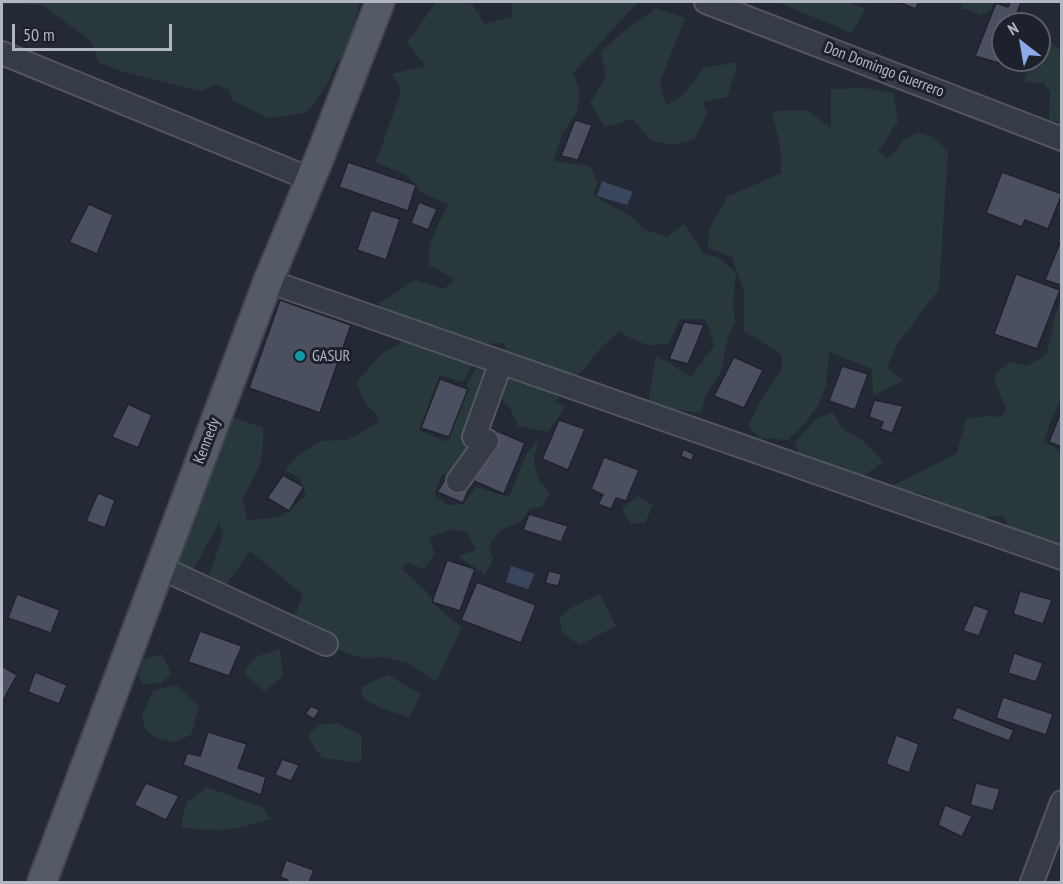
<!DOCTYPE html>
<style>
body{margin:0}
#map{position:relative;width:1063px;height:884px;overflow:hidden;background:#232935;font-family:"PT Sans Narrow",sans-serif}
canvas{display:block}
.frame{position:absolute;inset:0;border:3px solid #b1b6c3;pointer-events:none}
.north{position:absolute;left:991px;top:12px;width:60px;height:60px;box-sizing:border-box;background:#1c212b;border:2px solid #585d68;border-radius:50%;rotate:329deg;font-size:16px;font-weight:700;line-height:24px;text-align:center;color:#b1b6c3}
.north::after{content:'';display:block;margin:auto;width:21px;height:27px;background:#8eaaeb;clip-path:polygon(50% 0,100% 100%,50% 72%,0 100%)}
.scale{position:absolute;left:12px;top:24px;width:160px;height:27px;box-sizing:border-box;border:3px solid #b1b6c3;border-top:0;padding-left:8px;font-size:18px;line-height:21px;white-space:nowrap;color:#b1b6c3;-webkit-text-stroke:4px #1c212b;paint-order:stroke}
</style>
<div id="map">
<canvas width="1063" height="884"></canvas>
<div class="frame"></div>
<div class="north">N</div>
<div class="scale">50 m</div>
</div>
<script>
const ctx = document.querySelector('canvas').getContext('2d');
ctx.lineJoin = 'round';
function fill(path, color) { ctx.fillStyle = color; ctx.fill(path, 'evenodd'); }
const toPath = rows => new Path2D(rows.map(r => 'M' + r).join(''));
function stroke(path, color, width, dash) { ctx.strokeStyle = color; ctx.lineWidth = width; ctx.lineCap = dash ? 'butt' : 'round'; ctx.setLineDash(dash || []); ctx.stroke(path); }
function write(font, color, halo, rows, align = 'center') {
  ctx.font = font + ' "PT Sans Narrow",sans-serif'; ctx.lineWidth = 6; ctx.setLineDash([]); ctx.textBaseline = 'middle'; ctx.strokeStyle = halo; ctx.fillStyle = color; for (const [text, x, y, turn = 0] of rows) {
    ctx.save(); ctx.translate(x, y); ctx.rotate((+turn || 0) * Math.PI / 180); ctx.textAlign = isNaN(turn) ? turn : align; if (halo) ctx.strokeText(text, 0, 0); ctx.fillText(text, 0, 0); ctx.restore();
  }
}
fill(toPath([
 [2,2,360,2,346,54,337,62,328,83,313,105,306,113,269,118,233,101,229,90,216,85,200,91,124,72,99,63,90,40,42,5,2,4],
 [436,2,461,2,472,4,485,24,512,17,512,2,638,2,573,73,580,92,577,112,562,134,554,161,589,166,598,182,593,195,633,218,644,229,667,237,684,224,704,254,718,257,736,273,733,303,735,322,728,338,721,372,706,395,701,413,648,405,656,355,691,377,714,346,709,327,704,319,680,319,669,344,648,345,632,339,619,331,601,348,583,370,572,378,513,359,503,343,482,344,471,339,452,336,397,314,378,304,415,280,444,289,455,279,428,265,430,243,448,204,422,193,406,175,375,162,381,149,401,90,392,74,426,66,407,43],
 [777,2,852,2,852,4,866,8,852,33],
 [961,2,995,2,991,9,981,16,967,9,962,10],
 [656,8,685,18,660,82,666,105,684,94,703,68,738,62,727,97,703,102,707,113,695,139,672,145,650,140,633,119,605,127,590,103,606,77,601,52,622,33],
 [1047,40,1061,51,1060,123,1049,120,1050,92,1044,83,1024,82,1034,60,1039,60,1039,51],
 [866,88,893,93,898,121,878,151,888,159,903,141,917,132,931,136,948,151,939,289,897,345,887,367,904,381,873,395,872,369,829,352,826,384,819,404,804,425,788,440,760,438,748,426,764,395,781,371,782,355,744,331,744,291,732,257,708,248,709,230,727,197,781,173,780,145,772,111,807,110,831,129,831,89],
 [1061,300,1061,399,1050,423,1044,441,1061,452,1061,551,1015,537,1003,515,982,518,944,507,931,497,915,492,897,494,893,485,913,476,957,453,966,419,988,416,1002,417,1006,408,995,383,996,373,1011,362,1027,366,1047,354,1055,315],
 [406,340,475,360,463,382,440,375,419,430,446,442,468,383,480,362,493,367,478,449,457,475,443,474,436,487,435,496,447,505,463,504,476,487,509,497,527,453,538,440,534,462,538,479,550,494,542,507,530,509,521,521,499,531,489,546,493,560,485,575,458,556,476,550,467,531,450,530,430,537,434,554,424,569,408,563,401,568,425,590,439,609,462,627,436,682,408,663,384,657,365,659,327,646,290,627,303,595,250,551,220,594,204,591,223,534,219,523,188,578,172,573,210,480,213,454,233,417,263,428,263,445,260,465,243,499,247,521,283,516,306,495,300,479,285,470,299,455,320,441,347,440,380,422,376,414,365,404,357,382,382,353],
 [506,370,566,388,555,402,566,406,548,432,518,426,510,408,496,392],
 [832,412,843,429,863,441,883,462,862,477,800,458,795,443,815,419],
 [638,496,653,505,645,523,632,524,622,509],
 [600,594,616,626,579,645,562,632,559,618,571,608],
 [280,649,283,677,264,691,244,673,255,657],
 [162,654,171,674,161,683,144,684,138,677,142,660],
 [388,675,421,694,409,717,378,707,363,698,361,687],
 [176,685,199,707,191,735,174,742,158,738,146,731,142,715,153,691],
 [337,723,362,736,361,763,323,758,315,749,308,735,319,725],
 [207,787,264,808,271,819,243,827,221,830,181,828,186,803]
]), '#29393b');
fill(toPath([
 [602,181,633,192,627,205,597,196],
 [511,566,535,574,528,589,506,582]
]), '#3a465d');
const building = toPath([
 [899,2,919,2,915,9,899,2],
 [1010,2,1021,2,1013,24,1003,24,1003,52,999,63,975,56,996,3,1008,7,1010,2],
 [575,120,592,125,578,160,561,156,575,120],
 [348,162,416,185,408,211,339,187,348,162],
 [1002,172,1062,194,1048,229,1025,220,1022,227,986,213,1002,172],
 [419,202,437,209,428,230,411,223,419,202],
 [89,204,113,215,97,254,69,242,89,204],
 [371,210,400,219,386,260,357,250,371,210],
 [1062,238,1062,282,1060,285,1045,280,1062,238],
 [1016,274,1060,290,1037,349,994,334,1016,274],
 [280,300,351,325,320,413,249,388,280,300],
 [684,322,704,325,688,364,669,359,684,322],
 [734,357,763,370,744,408,714,396,734,357],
 [842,366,868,374,855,410,829,401,842,366],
 [440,379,468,389,449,437,421,428,440,379],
 [874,400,903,406,892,433,880,429,883,422,869,417,874,400],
 [128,404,152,415,138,448,112,437,128,404],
 [1062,409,1062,447,1049,442,1062,409],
 [559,420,585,429,568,470,542,459,559,420],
 [497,431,525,443,504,494,474,481,497,431],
 [683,449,694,454,692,461,681,456,683,449],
 [604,457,639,470,626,501,616,498,611,509,598,504,603,495,591,489,604,457],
 [283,475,304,487,289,511,267,498,283,475],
 [446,478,469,488,463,503,437,492,446,478],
 [98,493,115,500,105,528,86,521,98,493],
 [529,514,568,526,561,542,523,530,529,514],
 [447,560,475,569,460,611,432,602,447,560],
 [549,571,562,574,558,586,545,583,549,571],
 [477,582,536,605,521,643,461,620,477,582],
 [1020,591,1052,600,1043,624,1013,614,1020,591],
 [17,594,60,610,51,633,8,618,17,594],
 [974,605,989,610,979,636,963,631,974,605],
 [200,631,242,646,229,676,188,662,200,631],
 [1014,653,1043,663,1036,682,1008,673,1014,653],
 [2,666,17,675,2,702,2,666],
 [35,672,67,685,59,704,28,692,35,672],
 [1003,697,1053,714,1046,735,996,718,1003,697],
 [311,706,320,710,314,719,305,714,311,706],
 [957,707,1014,730,1009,741,952,719,957,707],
 [208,732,247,744,238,768,266,777,261,795,183,765,187,753,200,756,208,732],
 [896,735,919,744,909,773,886,764,896,735],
 [282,759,299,765,291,781,275,775,282,759],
 [146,783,179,796,166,820,134,805,146,783],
 [976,783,1000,789,993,811,970,805,976,783],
 [945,805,972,816,962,837,938,825,945,805],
 [286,860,314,870,309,882,287,882,288,880,280,877,286,860]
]);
fill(building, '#4a505f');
stroke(building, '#1e232d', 1.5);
const minor = toPath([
 [706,2,1062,139],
 [2,53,310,179],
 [268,281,1062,558],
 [458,481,487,441,474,437,501,362],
 [159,567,326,644],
 [1032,882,1062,802]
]);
const major = toPath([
 [42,882,268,281,321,154,380,2]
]);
stroke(minor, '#515661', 26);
stroke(major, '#404550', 32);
stroke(minor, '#363c46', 22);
stroke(major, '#545a66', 28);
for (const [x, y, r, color] of [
 [300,356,6,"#0f9aa8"]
]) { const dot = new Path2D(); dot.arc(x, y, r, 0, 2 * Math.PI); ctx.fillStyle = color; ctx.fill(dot); stroke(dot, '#1c212b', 2); }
write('16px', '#b1b6c3', '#1c212b', [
 ["Don Domingo Guerrero",884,70,21],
 ["Kennedy",207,441,-69]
]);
write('16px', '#b1b6c3', '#1c212b', [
 ["GASUR",312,356]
], 'left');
</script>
